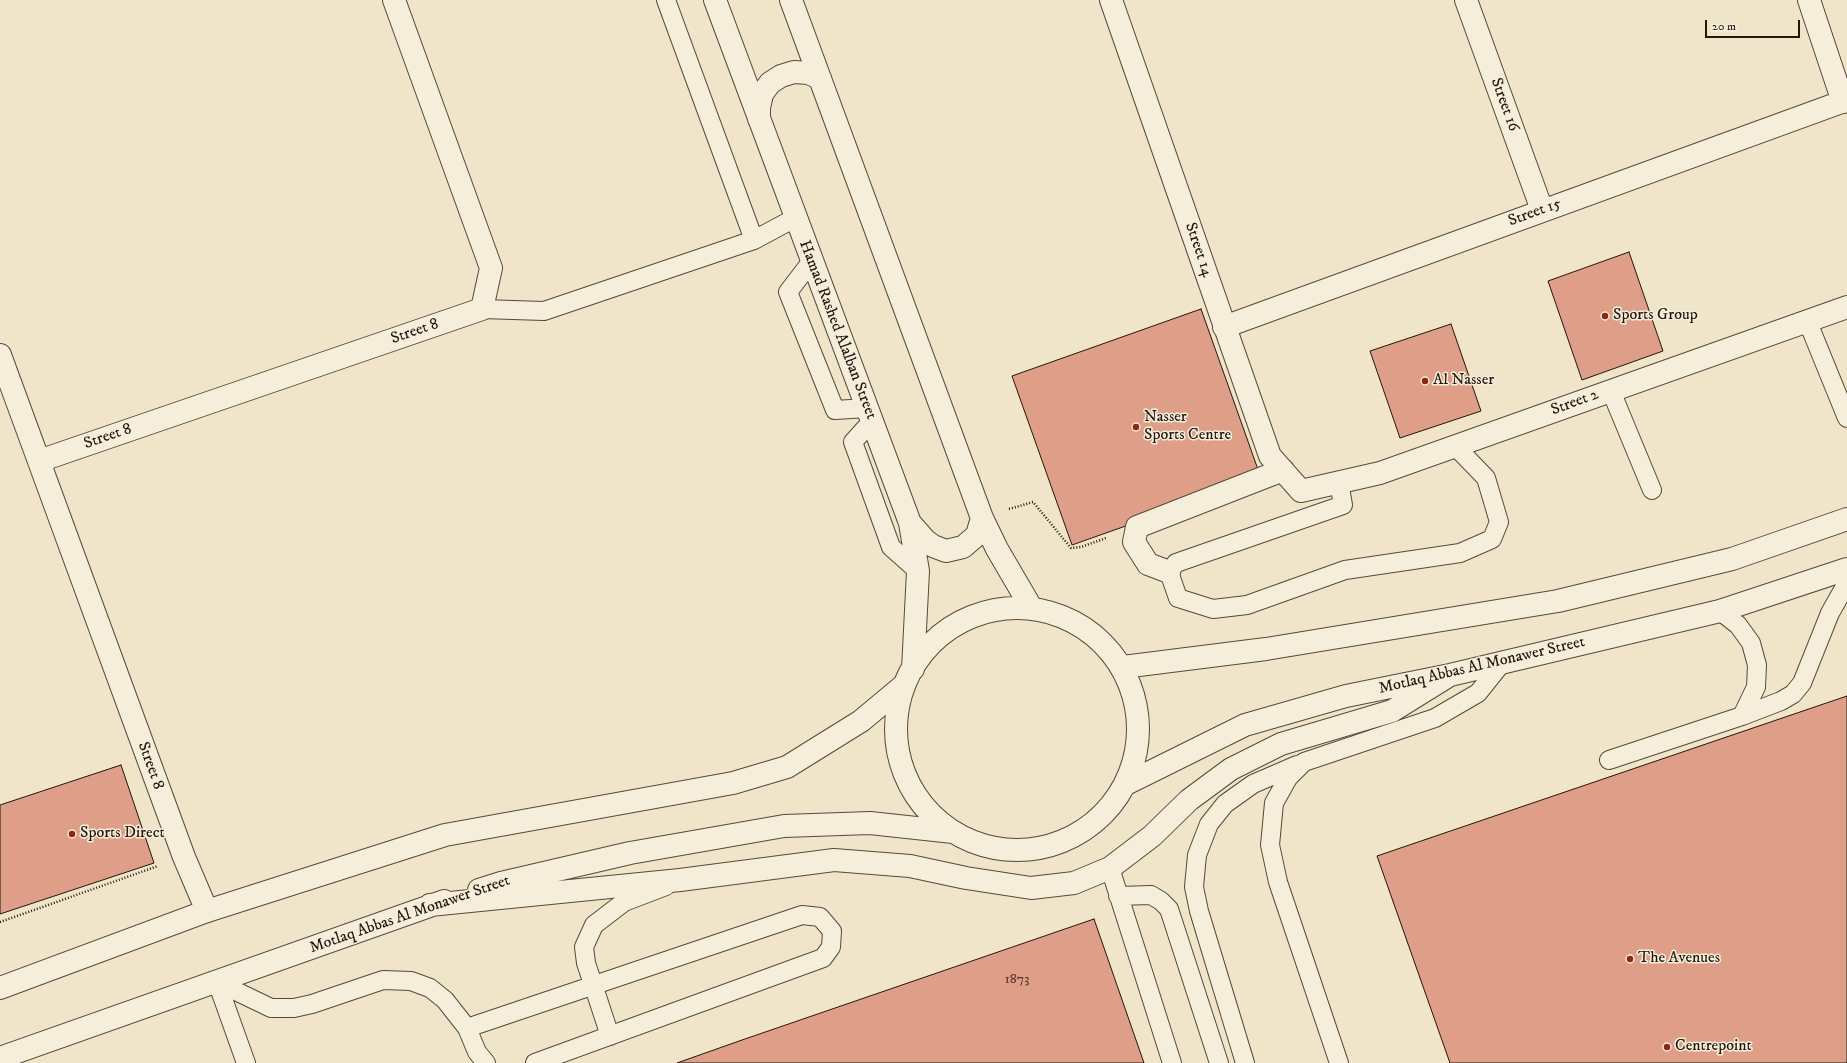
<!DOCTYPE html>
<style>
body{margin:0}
#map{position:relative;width:1847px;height:1063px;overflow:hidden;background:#f0e5c8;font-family:"IM FELL DW Pica",serif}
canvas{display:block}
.scale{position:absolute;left:1705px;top:20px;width:95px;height:18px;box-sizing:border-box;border:2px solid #24150c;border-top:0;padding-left:5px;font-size:12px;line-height:14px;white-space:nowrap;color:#24150c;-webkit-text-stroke:3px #f5eedb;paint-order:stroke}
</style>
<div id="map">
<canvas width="1847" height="1063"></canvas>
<div class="scale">20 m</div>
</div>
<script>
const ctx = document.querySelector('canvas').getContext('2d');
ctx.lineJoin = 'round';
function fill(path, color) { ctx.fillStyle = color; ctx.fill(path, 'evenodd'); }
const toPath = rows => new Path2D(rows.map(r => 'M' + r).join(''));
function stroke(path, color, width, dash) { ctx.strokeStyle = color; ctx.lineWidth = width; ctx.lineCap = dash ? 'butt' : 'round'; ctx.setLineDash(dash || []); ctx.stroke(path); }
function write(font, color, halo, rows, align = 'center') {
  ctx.font = font + ' "IM FELL DW Pica",serif'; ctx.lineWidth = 3; ctx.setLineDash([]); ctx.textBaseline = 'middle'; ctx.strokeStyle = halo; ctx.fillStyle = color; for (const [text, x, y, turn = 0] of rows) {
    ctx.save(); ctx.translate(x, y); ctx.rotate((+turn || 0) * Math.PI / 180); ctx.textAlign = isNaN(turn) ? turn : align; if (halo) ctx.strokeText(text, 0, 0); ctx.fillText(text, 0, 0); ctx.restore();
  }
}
const building = toPath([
 [1629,252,1663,351,1582,380,1548,281,1629,252],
 [1201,309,1261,478,1072,545,1012,376,1201,309],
 [1451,324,1481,411,1400,438,1370,351,1451,324],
 [1847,696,1847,1063,1450,1063,1377,856,1847,696],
 [121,765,154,863,0,914,0,805,121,765],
 [1094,919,1144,1063,677,1063,742,1040,1094,919]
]);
fill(building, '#df9e87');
stroke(building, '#24150c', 1);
const service = toPath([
 [666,0,754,240],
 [811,262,788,292,835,410,867,408],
 [482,309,544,311,754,240,795,218],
 [1807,320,1847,418],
 [1611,391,1652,490],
 [872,421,853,442,891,547,918,571],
 [1339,482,1343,505,1176,563,1169,572,1178,598,1213,609,1247,605,1345,570,1460,553,1492,539,1499,522,1486,478,1455,446],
 [1720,611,1738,625,1751,643,1757,665,1756,687,1742,716],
 [1609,760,1742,716,1781,701,1793,694,1802,683,1830,613,1847,583],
 [1110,868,1172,1063],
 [1118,896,1151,895,1161,901,1169,909,1219,1063],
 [217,982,271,1008,294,1008,312,1004,383,980,411,981,430,988,445,1000,467,1028,477,1052,486,1063],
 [217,982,246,1063],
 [467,1028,802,915,820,917,832,931,831,947,823,958,535,1063],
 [610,1036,586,963,584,947,594,925,624,902,666,886],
 [1245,1063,1199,911,1194,887,1197,855,1209,824,1225,804,1253,784,1297,765],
 [1339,1063,1278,882,1270,845,1274,803,1288,778,1304,762,1435,718,1478,693,1502,663]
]);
const minor = toPath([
 [1111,0,1270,456,1301,491,1380,473,1847,307],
 [1466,0,1542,210],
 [1809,0,1843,102],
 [1224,327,1847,100],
 [0,355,184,857,207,911],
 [39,461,482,309,491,268,394,0],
 [1169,572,1148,564,1134,542,1137,527,1283,470]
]);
const tertiary = toPath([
 [715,0,910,523,918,571,913,669],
 [791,0,982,518,997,549,1032,609],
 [759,119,759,108,762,94,770,83,781,76,794,72,808,73,820,78],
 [910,523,925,540,933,546,946,551,963,547,977,535,982,518],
 '896 729a121 121 0 1 1 242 0a121 121 0 1 1-242 0Z',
 [1123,667,1266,649,1558,601,1732,559,1847,519],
 [1126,784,1245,725,1346,696,1450,675,1720,611,1847,569],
 [479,890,501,883,630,853,784,826,870,823,953,832],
 [430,905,680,880,834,860,910,866,966,878,1031,888,1074,883,1110,868,1152,836,1189,800,1231,769,1281,744,1392,711,1450,675],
 [0,988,207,911,445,835,733,783,787,767,861,721,903,686],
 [0,1058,444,901]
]);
stroke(service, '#57493b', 20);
stroke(minor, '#57493b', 24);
stroke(tertiary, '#57493b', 24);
stroke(toPath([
 [1009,509,1033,502,1071,548,1081,547,1106,538],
 [0,922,158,866]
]), '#24150c', 2.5, [1, 2]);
stroke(service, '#f5eedb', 18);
stroke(minor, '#f5eedb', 22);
stroke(tertiary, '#f5eedb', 22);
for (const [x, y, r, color] of [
 [1605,316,4,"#8f2418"],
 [1425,381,4,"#8f2418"],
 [1136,427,4,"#8f2418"],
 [72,834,4,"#8f2418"],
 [1630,959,4,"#8f2418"],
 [1667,1047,4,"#8f2418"]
]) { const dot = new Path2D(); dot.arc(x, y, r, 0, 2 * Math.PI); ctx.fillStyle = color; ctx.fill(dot); stroke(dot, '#f5eedb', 1.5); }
write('14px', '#53372b', null, [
 ["1873",1017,980]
]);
write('16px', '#24150c', '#f5eedb', [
 ["Street 16",1504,105,70],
 ["Street 15",1535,213,-20],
 ["Street 14",1198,250,71],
 ["Hamad Rashed Alalban Street",837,330,69],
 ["Street 8",415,332,-19],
 ["Street 2",1575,403,-20],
 ["Street 8",108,437,-19],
 ["Motlaq Abbas Al Monawer Street",1482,666,-13],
 ["Street 8",150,766,70],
 ["Motlaq Abbas Al Monawer Street",410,915,-19]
]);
write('16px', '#24150c', '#f5eedb', [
 ["Sports Group",1613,316],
 ["Al Nasser",1433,381],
 ["Nasser",1144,418],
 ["Sports Centre",1144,436],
 ["Sports Direct",80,834],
 ["The Avenues",1638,959],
 ["Centrepoint",1675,1047]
], 'left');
</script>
